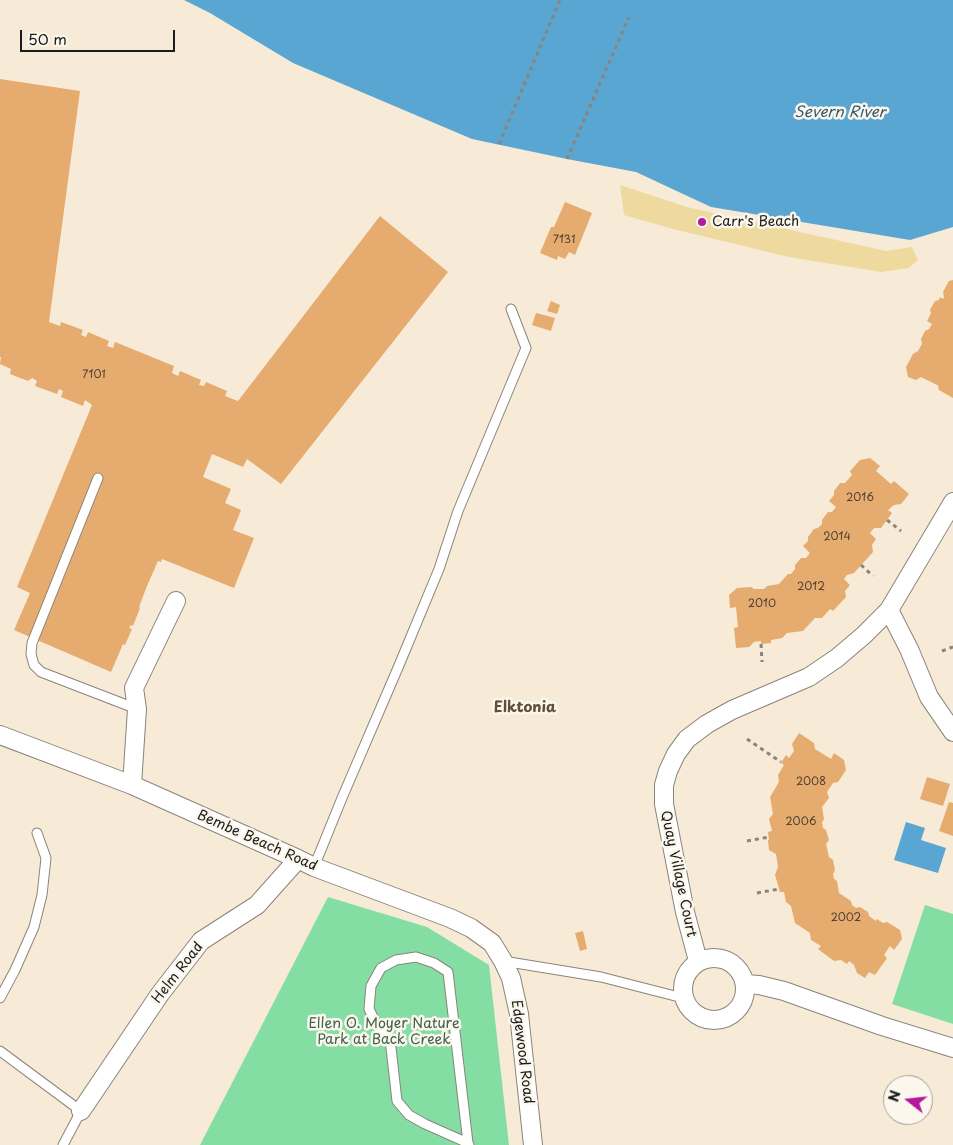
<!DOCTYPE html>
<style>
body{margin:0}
#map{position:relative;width:953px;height:1145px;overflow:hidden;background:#f7ebd7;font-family:"Playpen Sans",sans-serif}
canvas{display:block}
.north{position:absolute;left:883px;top:1075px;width:50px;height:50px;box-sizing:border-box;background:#fbf7ec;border:1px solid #a29f99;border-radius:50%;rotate:286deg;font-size:14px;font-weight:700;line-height:20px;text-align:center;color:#1c1c1c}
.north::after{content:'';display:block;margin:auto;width:18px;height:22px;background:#b5179e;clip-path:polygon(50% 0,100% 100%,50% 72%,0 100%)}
.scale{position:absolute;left:20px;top:30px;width:155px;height:22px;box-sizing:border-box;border:2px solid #1c1c1c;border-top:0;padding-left:6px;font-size:15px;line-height:18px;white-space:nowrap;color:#1c1c1c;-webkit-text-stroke:4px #fbf7ec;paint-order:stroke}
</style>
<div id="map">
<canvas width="953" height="1145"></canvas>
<div class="north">N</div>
<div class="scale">50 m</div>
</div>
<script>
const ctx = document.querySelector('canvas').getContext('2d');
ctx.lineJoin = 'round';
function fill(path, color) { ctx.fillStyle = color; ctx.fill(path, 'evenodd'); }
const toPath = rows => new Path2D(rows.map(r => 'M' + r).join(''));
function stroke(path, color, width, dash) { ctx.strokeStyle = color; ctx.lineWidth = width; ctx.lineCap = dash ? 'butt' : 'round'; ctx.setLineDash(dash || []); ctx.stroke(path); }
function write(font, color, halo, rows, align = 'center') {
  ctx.font = font + ' "Playpen Sans",sans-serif'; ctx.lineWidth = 5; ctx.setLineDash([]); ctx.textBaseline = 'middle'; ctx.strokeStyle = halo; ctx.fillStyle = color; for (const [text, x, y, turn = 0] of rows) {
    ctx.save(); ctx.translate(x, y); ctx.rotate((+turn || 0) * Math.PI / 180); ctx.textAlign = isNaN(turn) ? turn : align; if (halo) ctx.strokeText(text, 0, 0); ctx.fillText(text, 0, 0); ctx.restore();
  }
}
fill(toPath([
 [328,897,427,927,489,965,509,1145,200,1145],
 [925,905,953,914,953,1024,892,1004]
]), '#84dea4');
fill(toPath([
 [620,185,687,207,886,251,912,247,918,260,909,268,881,272,789,257,673,229,624,215]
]), '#eeda9e');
fill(toPath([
 [184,0,953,0,953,227,910,240,711,207,636,172,567,159,472,139,293,63,210,13],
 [906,822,925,828,921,840,946,848,938,873,894,860]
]), '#5aa6d3');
fill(toPath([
 [0,79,80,91,49,322,60,326,61,322,83,330,81,335,86,337,88,332,109,341,107,346,113,348,115,342,174,366,172,373,178,376,180,371,201,380,199,385,204,386,206,382,227,391,225,396,238,401,380,216,448,272,281,484,247,459,243,467,212,454,203,477,231,489,225,503,241,510,233,530,254,538,234,588,162,559,161,562,158,561,147,586,139,607,140,608,133,626,131,625,129,628,132,629,125,645,123,644,111,672,14,630,30,593,17,587,92,405,85,400,83,406,61,397,63,391,59,389,57,394,35,386,37,381,32,378,28,381,10,374,11,369,0,364,1,357,0,357],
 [565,202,592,213,575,255,569,252,565,259,558,256,557,260,540,253,551,227,554,227],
 [953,280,953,398,939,390,938,387,939,386,921,377,916,380,908,377,906,367,913,354,918,351,922,344,921,339,925,331,929,329,932,324,927,321,931,313,930,310,935,301,939,300,940,297,943,299,944,297,943,292,949,281],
 [551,301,560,305,557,314,547,311],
 [536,313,555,318,551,331,532,325],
 [870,458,880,466,876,471,891,484,894,481,909,494,901,504,894,505,888,510,892,513,881,528,874,528,870,533,876,539,872,545,873,552,854,573,847,575,844,579,850,585,845,591,846,597,833,611,830,609,822,618,815,618,803,631,787,633,782,638,771,640,771,643,761,644,761,641,754,642,749,647,736,648,734,628,738,627,736,607,730,608,729,595,737,588,751,587,754,589,764,589,767,586,779,584,788,574,791,574,795,569,795,565,801,558,806,558,810,553,803,546,808,541,808,537,814,529,818,528,822,524,822,520,828,512,832,512,836,507,829,501,834,495,834,491,840,483,845,483,852,475,850,471,860,460],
 [799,733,814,743,815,749,831,759,834,753,844,760,846,770,838,782,833,783,827,792,829,798,822,807,824,819,822,823,823,828,826,830,829,840,826,844,829,857,833,860,835,870,833,874,834,879,837,881,839,893,851,901,852,905,856,908,860,907,868,912,869,916,876,921,877,919,883,923,887,922,900,930,902,939,894,950,890,946,884,955,887,958,875,975,869,972,865,978,857,973,854,965,849,961,847,964,841,960,834,961,818,949,821,946,811,940,810,933,795,923,791,906,786,902,784,892,780,892,778,885,775,875,778,867,776,854,769,850,768,840,769,840,768,832,772,831,769,819,773,814,770,797,779,782,778,775,784,765,781,763,786,755,789,758,794,751,792,744],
 [927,777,950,784,943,806,920,799],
 [949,802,953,803,953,836,939,831],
 [583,931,587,949,580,951,575,933]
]), '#e5ab6f');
const service = toPath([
 [98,478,32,643,31,654,34,665,41,672,137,709],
 [314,867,342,798,400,663,439,569,458,511,526,348,511,309],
 [503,961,601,977,683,998],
 [0,998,15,970,34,927,42,895,46,858,37,833],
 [0,1051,81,1111,63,1145],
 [468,1143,425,1124,409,1115,397,1101,390,1039,377,1025,369,1009,371,986,381,968,396,960,416,957,434,963,448,972,468,1143,469,1145]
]);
const minor = toPath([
 [889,610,909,649,929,697,953,732],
 [0,735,132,785,298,859,314,867,450,918,471,928,492,943,503,961,511,978,519,1014,533,1145],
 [132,785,137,709,134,688,176,601],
 '683 989a31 31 0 1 1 62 0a31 31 0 1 1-62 0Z',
 [698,961,685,912,664,804,664,785,668,771,676,754,687,739,707,724,732,710,809,677,837,658,864,635,889,610,953,502],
 [745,984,759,985,784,991,882,1026,953,1048],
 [81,1111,160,994,201,941,257,905,298,859]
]);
stroke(service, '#8a847a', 11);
stroke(minor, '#8a847a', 20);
stroke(toPath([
 [499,144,560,0],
 [567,159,629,17],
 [887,520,901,531],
 [861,565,873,576],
 [761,644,762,662],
 [942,651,953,647],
 [747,739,781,762],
 [747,841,769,837],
 [757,893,779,889]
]), '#8a847a', 3, [4, 4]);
stroke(service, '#fff', 9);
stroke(minor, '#fff', 18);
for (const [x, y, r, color] of [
 [702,222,5,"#b5179e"]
]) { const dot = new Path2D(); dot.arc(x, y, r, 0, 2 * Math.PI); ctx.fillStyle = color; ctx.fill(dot); stroke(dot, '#fbf7ec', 2); }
write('11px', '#4e4031', null, [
 ["7131",564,240],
 ["7101",94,375],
 ["2016",860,498],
 ["2014",837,537],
 ["2012",811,587],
 ["2010",762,604],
 ["2008",811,782],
 ["2006",801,822],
 ["2002",846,918]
]);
write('14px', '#1c1c1c', '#fbf7ec', [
 ["Carr's Beach",712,222]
], 'left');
write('14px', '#1c1c1c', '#fbf7ec', [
 ["Bembe Beach Road",257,841,24],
 ["Quay Village Court",678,874,78],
 ["Helm Road",178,973,-52],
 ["Edgewood Road",522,1052,83]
]);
write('14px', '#40604c', '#fbf7ec', [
 ["Ellen O. Moyer Nature",384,1024],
 ["Park at Back Creek",384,1040]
]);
write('italic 15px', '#385a6e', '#fbf7ec', [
 ["Severn River",840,113]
]);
write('bold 15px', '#624e39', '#fbf7ec', [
 ["Elktonia",525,708]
]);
</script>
